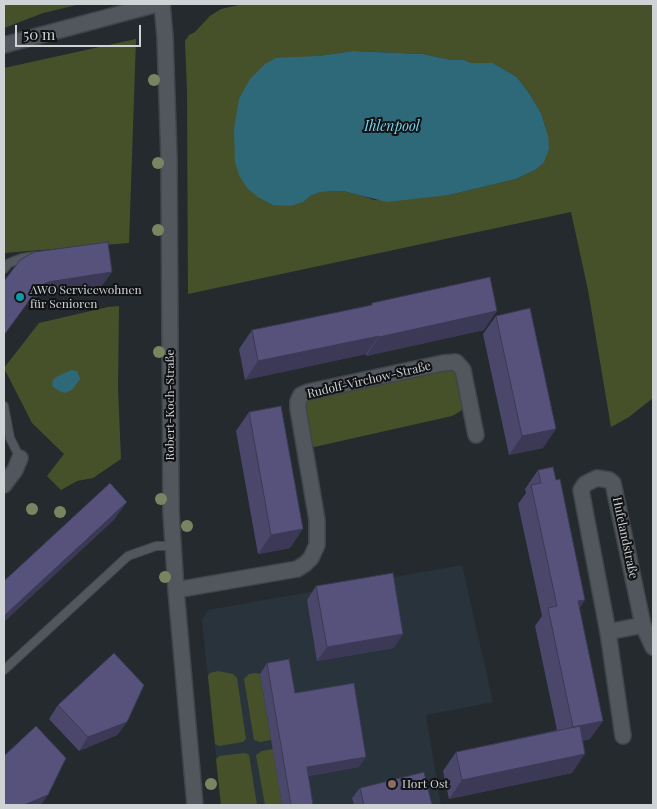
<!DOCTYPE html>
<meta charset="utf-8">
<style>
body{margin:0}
#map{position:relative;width:657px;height:809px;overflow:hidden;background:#252a2f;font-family:"Playfair Display",serif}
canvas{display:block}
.frame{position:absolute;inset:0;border:5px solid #cfd3d6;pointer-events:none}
.scale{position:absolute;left:15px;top:25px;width:126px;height:22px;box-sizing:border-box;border:2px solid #cfd3d6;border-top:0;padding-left:6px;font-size:15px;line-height:18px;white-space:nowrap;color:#cfd3d6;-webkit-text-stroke:4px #101214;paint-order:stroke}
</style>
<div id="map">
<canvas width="657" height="809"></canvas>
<div class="frame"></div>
<div class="scale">50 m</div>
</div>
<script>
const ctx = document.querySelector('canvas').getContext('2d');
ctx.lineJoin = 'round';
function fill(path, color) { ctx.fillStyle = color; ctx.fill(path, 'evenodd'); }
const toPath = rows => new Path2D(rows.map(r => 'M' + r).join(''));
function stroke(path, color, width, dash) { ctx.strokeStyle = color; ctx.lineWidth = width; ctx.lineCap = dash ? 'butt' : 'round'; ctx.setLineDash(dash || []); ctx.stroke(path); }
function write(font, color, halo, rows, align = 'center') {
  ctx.font = font + ' "Playfair Display",serif'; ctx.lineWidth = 4; ctx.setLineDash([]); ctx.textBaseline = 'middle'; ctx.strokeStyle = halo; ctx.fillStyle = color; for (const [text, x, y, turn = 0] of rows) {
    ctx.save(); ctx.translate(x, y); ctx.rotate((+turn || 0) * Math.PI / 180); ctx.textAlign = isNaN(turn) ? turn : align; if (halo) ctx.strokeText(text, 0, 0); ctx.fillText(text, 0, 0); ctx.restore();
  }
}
fill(toPath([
 [462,565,493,702,426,715,441,805,221,805,202,620,208,610]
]), '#29333c');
fill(toPath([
 [4,4,81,4,43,13,4,28],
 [243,4,653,4,653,398,629,417,611,427,588,290,571,212,188,294,187,90,185,41,189,35,195,32,210,16,221,9],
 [353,51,423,54,451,60,464,60,471,63,493,63,517,77,529,93,541,113,548,135,535,170,516,179,449,195,374,200,363,196,343,191,321,192,310,196,318,56],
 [136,39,129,243,4,253,4,68],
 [119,306,118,389,121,459,93,478,77,481,61,490,47,476,64,454,32,423,4,368,39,323,108,307],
 [448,368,454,370,458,379,465,407,459,412,452,416,314,447,309,444,304,409,306,402,312,398],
 [218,671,233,674,237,678,246,739,243,742,219,746,215,744,208,676,210,673],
 [255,673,260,674,271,740,260,742,254,740,244,679,249,674],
 [273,749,282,805,265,805,256,755,262,751],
 [245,753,249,755,257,805,221,805,216,759,219,756]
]), '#475129');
fill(toPath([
 [353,51,423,54,451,60,464,60,471,63,493,63,517,77,529,93,541,113,548,135,549,149,544,162,535,170,516,179,449,195,387,202,343,191,321,192,310,196,303,202,291,206,273,205,258,197,247,188,239,175,235,162,234,129,239,99,250,79,265,64,276,58,318,56],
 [71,370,77,371,80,379,72,390,65,393,61,392,53,387,52,384,53,380,56,377]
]), '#2e6979');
const service = toPath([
 [4,269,9,263,22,258,35,256],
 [4,406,10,438,20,458],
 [4,670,128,556,156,546,173,546]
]);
const minor = toPath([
 [162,4,165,37,169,159,171,512,176,590,195,805],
 [4,45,157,4],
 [4,485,15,470,20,458],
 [176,590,297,569,305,564,311,558,317,545,317,520,298,409,298,401,301,395,308,392,443,363,456,362,463,370,476,435],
 [608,632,643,625],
 [623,736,608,632,581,490,585,484,597,478,609,480,613,483,643,625,653,647]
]);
stroke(service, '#404549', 10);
stroke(minor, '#404549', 18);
stroke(service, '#51575c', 8);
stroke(minor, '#51575c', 15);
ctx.fillStyle = '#798560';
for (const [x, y] of [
 [154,80],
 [158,163],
 [158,230],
 [159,352],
 [161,499],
 [32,509],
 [60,512],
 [187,526],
 [165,577],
 [211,784]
]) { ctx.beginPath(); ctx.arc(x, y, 6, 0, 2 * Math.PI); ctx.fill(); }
fill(toPath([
 [372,303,484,330,366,356,366,354,245,380,239,349,252,330,370,306],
 [496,316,543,448,509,455,483,334],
 [249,412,290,548,258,554,236,431],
 [538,470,579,608,590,739,583,741,572,773,449,799,443,771,456,752,557,730,535,626,542,616,518,504,526,493,525,489],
 [316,586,394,648,317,661,307,600],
 [267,663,295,693,359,767,308,776,313,805,282,805,260,674],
 [58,705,127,722,117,735,79,751,49,719],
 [360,788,431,805,354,805,352,798]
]), '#4a476a');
fill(toPath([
 [112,272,102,286,38,296,30,300,4,336,40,286,48,282],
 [497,311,484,330,366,356,379,337],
 [379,336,366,354,245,380,258,361],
 [556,429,543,448,509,455,522,436],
 [127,502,114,520,4,622,4,616],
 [303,529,290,548,258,554,271,535],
 [585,600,573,618,578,601],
 [403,634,394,648,317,661,327,647],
 [603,721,590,739,560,746,573,727],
 [127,722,117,735,79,751,88,737],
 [585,754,572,773,449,799,462,780],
 [366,757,359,767,299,777,307,767],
 [48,795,41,805,24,805]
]), '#3c3956');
const building = toPath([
 [108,242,112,272,48,282,40,286,4,335,4,281,20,260,34,252,108,242],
 [490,277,497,311,379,337,379,336,258,361,252,330,372,305,372,303,490,277],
 [530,308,556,429,522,436,496,316,530,308],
 [281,406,303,529,271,535,249,412,281,406],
 [553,467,556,480,560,479,585,600,578,601,603,721,573,727,548,608,557,606,531,485,541,483,538,470,553,467],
 [110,483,127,502,4,616,4,581,110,483],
 [393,573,403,634,327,647,316,586,393,573],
 [114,653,144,685,127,722,88,737,58,705,114,653],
 [289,659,295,693,354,683,366,757,307,767,313,805,291,805,267,663,289,659],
 [36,726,66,758,48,795,24,805,5,805,4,804,4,756,36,726],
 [580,726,585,754,462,780,456,752,580,726],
 [424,772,432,805,364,805,360,788,424,772]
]);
fill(building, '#56527b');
stroke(building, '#3c3956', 1);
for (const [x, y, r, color] of [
 [20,297,5,"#0f9aa8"],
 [392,784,5,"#8d6e63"]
]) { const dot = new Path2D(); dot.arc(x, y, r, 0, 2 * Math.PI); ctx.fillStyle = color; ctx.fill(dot); stroke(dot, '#101214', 2); }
write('12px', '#cfd3d6', '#101214', [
 ["AWO Servicewohnen",30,290],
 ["für Senioren",30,304],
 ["Hort Ost",402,784]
], 'left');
write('12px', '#cfd3d6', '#101214', [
 ["Rudolf-Virchow-Straße",369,380,-13],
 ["Robert-Koch-Straße",170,405,-90],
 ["Hufelandstraße",625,538,78]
]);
write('italic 14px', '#76d2ec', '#101214', [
 ["Ihlenpool",392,127]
]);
</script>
